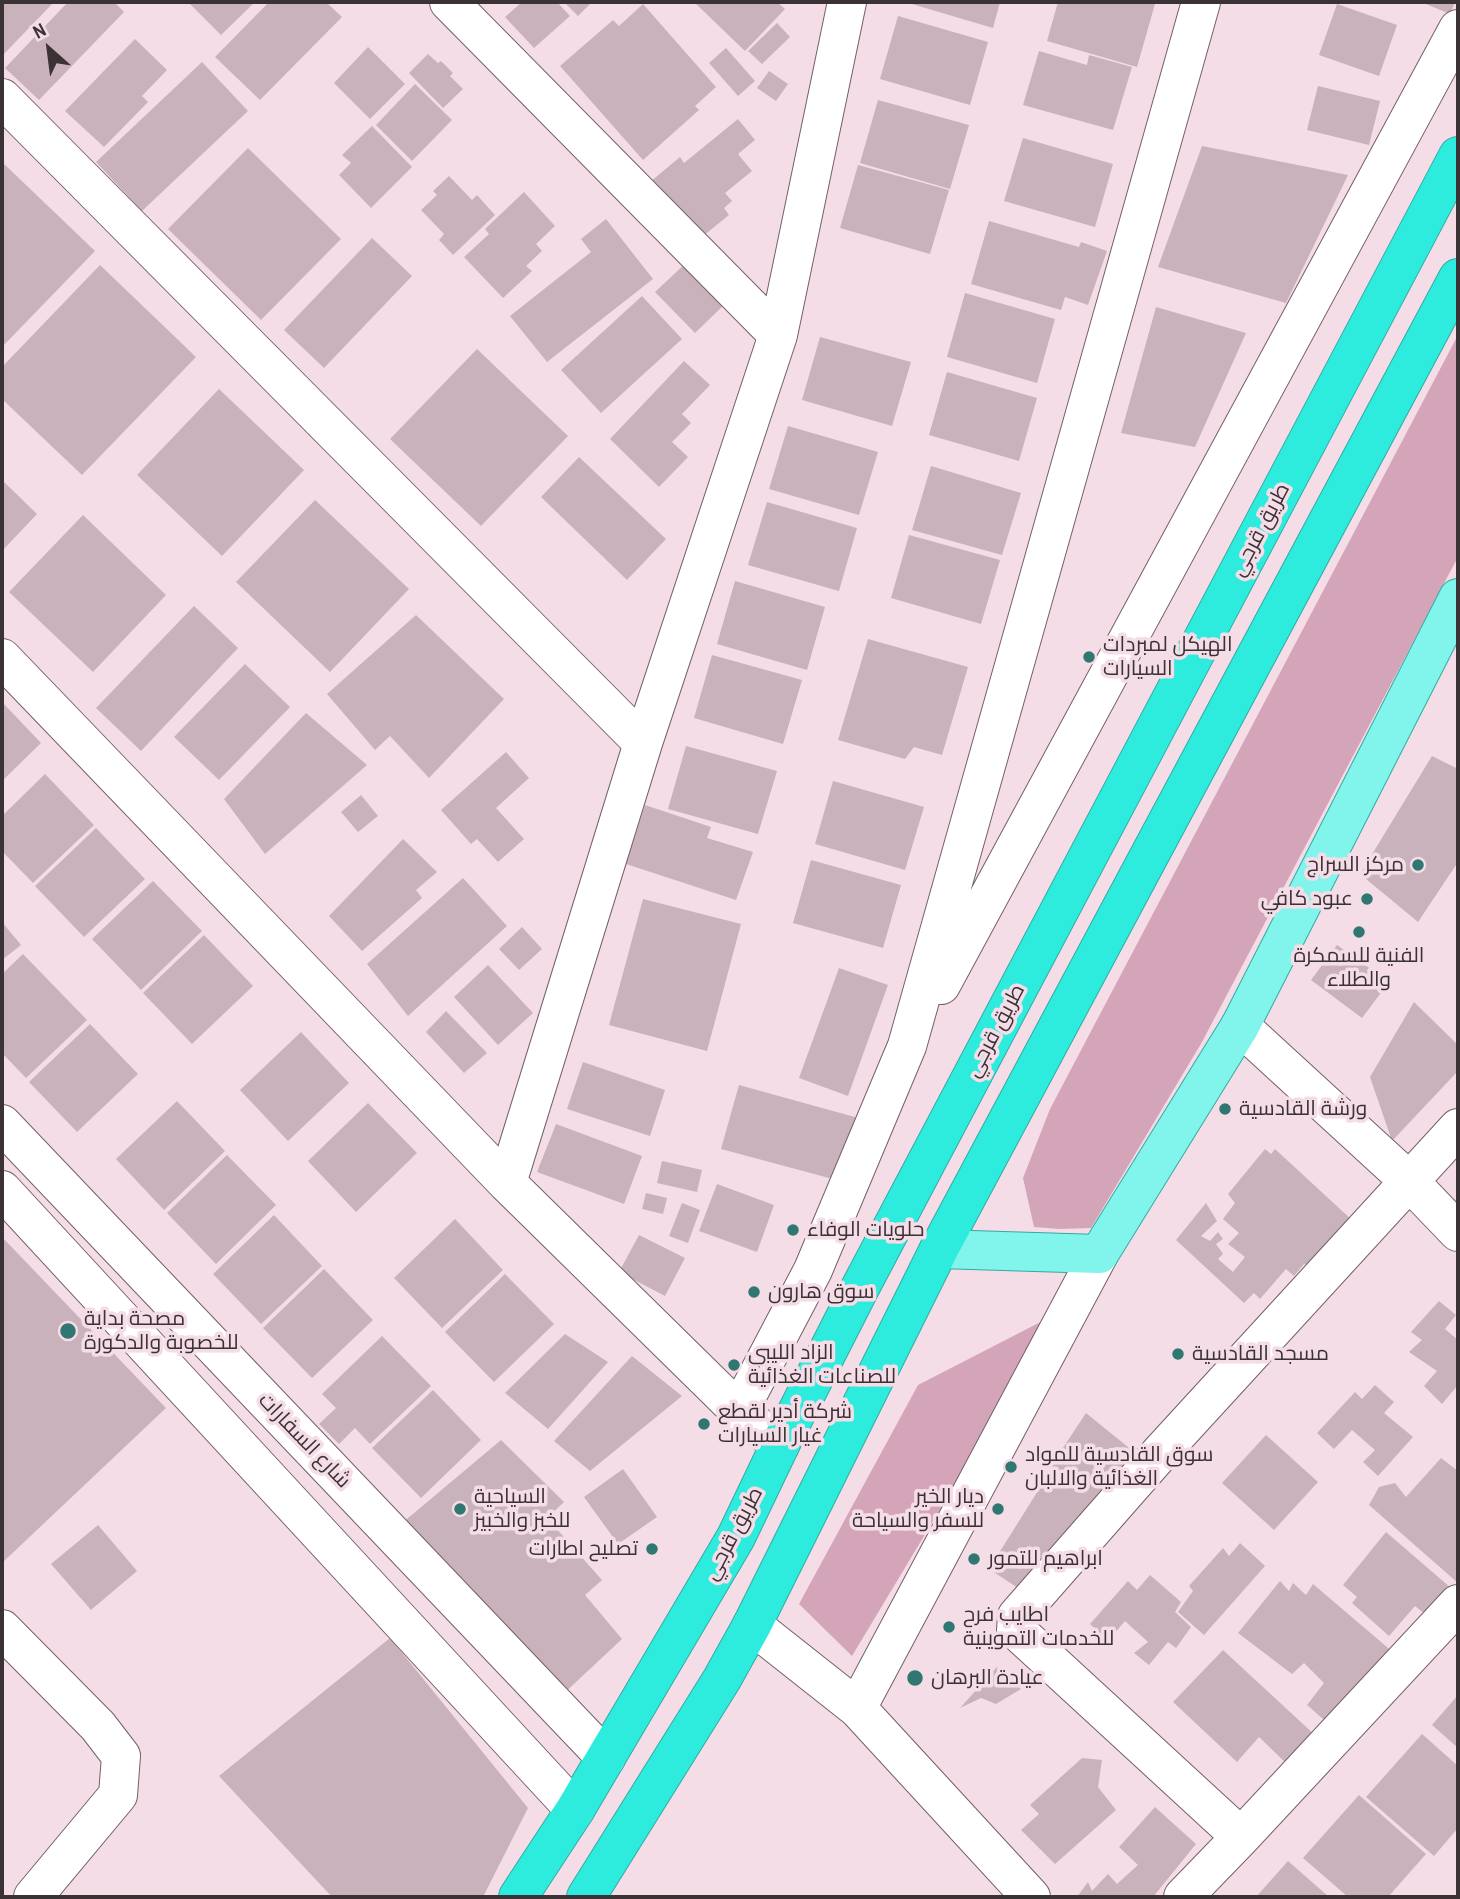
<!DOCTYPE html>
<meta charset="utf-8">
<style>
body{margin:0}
#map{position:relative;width:1460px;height:1899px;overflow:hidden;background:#f5dde7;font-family:"Archivo Narrow",sans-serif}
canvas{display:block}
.frame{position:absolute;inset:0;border:4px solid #3b3236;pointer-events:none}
.north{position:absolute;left:14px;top:14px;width:70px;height:70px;-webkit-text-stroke:5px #f5dde7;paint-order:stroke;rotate:332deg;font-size:19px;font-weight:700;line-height:28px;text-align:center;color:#3b3236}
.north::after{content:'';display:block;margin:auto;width:24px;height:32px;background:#3b3236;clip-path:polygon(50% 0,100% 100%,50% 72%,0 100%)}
</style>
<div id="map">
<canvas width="1460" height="1899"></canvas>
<div class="frame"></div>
<div class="north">N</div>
</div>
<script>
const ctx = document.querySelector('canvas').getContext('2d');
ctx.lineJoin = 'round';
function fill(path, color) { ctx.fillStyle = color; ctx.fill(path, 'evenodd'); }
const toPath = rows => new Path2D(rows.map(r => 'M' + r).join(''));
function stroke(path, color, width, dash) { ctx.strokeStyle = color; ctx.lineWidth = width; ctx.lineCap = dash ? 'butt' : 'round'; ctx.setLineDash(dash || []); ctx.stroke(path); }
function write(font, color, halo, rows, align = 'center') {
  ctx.font = font + ' "Archivo Narrow",Cairo,sans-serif'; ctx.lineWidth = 7; ctx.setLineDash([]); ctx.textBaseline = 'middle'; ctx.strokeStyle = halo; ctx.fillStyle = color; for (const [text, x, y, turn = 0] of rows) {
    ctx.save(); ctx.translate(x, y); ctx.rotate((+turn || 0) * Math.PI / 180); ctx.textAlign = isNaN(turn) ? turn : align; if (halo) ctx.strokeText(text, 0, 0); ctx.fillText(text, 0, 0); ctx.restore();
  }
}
fill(toPath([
 [1458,335,1458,557,1202,1042,1091,1228,1059,1229,1034,1227,1023,1178,1050,1109],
 [1058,1313,852,1656,799,1604,918,1385]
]), '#d4a5b9');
fill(toPath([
 [2,2,54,2,2,56],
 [68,2,114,2,124,12,39,100,5,68],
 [188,2,255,2,221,35],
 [269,2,326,2,342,17,260,100,215,57],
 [522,2,557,2,570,16,534,48,505,17],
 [564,2,592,2,578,16],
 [694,2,777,2,785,9,745,51],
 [905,2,1000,2,993,28],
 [1058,2,1148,2,1155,4,1137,67,1047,41],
 [1421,2,1455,2,1450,14],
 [643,4,716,87,695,106,699,110,643,160,560,66,613,20,619,26],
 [1337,4,1397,25,1379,76,1319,55],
 [898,16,988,42,970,105,880,79],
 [777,23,790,37,762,64,748,51],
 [135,39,167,70,142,96,148,102,104,147,65,111],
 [368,47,405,84,370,119,334,83],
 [726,48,755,81,738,96,709,63],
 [1039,51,1087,65,1089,55,1132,67,1113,130,1023,105],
 [428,54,438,63,441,61,453,73,450,76,463,89,443,108,409,73],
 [202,62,248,111,142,211,96,162],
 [769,71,788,84,776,101,757,88],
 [415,84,452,120,412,161,376,125],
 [1318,86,1380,101,1369,145,1307,130],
 [878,100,969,125,950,189,860,163],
 [738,119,755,140,738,154,752,171,725,193,732,201,724,208,729,215,692,245,644,187,680,157,684,163],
 [372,126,412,167,371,208,339,175,351,163,342,155],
 [1023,138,1113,164,1095,227,1004,201],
 [1202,146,1348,175,1286,303,1158,267],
 [248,148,341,239,261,320,168,229],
 [2,162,95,251,2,347],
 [858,165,949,190,930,254,840,228],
 [449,176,472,200,477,195,495,215,453,255,439,240,444,234,421,210,437,195,433,191],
 [524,192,555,226,536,244,542,251,526,266,532,271,503,298,464,257,489,234,485,229],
 [606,219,653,279,547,362,510,316,591,252,581,239],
 [989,221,1079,247,1081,242,1107,251,1088,305,1065,297,1061,310,971,284],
 [372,238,412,276,324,368,284,330],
 [688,261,727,302,695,333,655,292],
 [100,265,196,357,82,475,2,399,2,367],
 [965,293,1055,319,1037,383,947,357],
 [642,296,682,339,601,413,561,370],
 [1156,307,1246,333,1195,447,1121,433],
 [820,337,911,362,892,426,802,400],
 [477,349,568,436,481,526,390,439],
 [684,361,710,385,682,414,691,423,672,442,688,457,659,487,610,439],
 [947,372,1037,398,1019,461,929,435],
 [219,389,304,470,222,556,137,475],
 [788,426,878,452,859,515,769,489],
 [579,457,666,539,627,580,541,497],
 [931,466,1021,493,1002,555,912,530],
 [2,480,37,514,2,551],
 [315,500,409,589,330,672,236,582],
 [767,502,857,528,839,591,748,565],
 [83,515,166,595,93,672,9,592],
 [909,535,1000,560,981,624,891,598],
 [735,581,825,607,807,670,717,644],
 [194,606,238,648,141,751,96,708],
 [416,615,504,699,429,778,390,736,375,750,327,694],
 [868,639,968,667,942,755,914,747,905,759,838,740],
 [712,655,802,680,783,744,694,718],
 [245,664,290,707,219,780,174,737],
 [2,702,41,743,2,781],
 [306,713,367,765,265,854,224,799],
 [686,746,777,771,758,834,668,809],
 [506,752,529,778,496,808,524,839,498,862,477,839,471,844,441,810],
 [1432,756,1458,769,1458,862,1418,922,1360,874],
 [45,774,94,825,33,883,2,851,2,816],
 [833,781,924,807,905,870,815,844],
 [361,795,378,816,358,832,341,812],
 [645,805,711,827,707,838,753,852,736,900,626,864],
 [96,828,145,879,84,937,35,886],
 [403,839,437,872,416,890,422,898,362,951,329,916],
 [811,860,901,885,883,948,793,923],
 [463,878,507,926,408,1016,367,964],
 [153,881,202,931,141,990,92,939],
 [643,899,741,924,707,1051,609,1025],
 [2,922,21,945,2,960],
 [522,927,542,949,519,970,499,949],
 [204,935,253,986,192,1044,143,993],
 [1337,945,1389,982,1362,1018,1311,980],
 [23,954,87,1020,26,1078,2,1053,2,974],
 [488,965,533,1013,498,1045,454,997],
 [839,968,888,985,848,1096,799,1078],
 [1414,1002,1458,1045,1458,1071,1392,1141,1370,1077],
 [446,1011,487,1053,464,1073,426,1032],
 [90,1024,138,1074,77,1132,29,1082],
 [301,1032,349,1083,288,1141,240,1090],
 [583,1062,665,1090,650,1136,567,1109],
 [739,1085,862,1119,844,1182,721,1149],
 [177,1101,225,1151,164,1210,116,1159],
 [368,1103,417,1153,356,1212,308,1161],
 [556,1124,642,1156,624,1204,537,1172],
 [1265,1149,1271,1154,1275,1149,1353,1221,1311,1266,1304,1264,1294,1276,1286,1269,1260,1299,1254,1293,1244,1303,1176,1240,1206,1203,1217,1221,1201,1236,1210,1241,1218,1232,1223,1239,1216,1244,1223,1254,1218,1259,1233,1272,1245,1257,1228,1244,1239,1233,1223,1219,1235,1203,1228,1194],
 [227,1155,276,1205,216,1264,167,1213],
 [662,1161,702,1170,697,1192,657,1183],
 [717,1184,774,1205,757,1252,699,1231],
 [646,1193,667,1198,663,1214,642,1209],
 [682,1203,700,1210,688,1243,669,1236],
 [274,1215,322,1266,261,1324,213,1274],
 [455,1219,503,1270,442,1328,394,1278],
 [639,1235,685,1258,665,1296,619,1272],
 [2,1237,166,1408,2,1563],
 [324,1269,373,1320,312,1378,263,1328],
 [505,1274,554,1324,494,1382,445,1332],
 [1439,1301,1456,1315,1445,1329,1458,1340,1458,1385,1442,1404,1424,1386,1437,1371,1409,1352,1422,1340,1411,1332],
 [565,1334,608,1362,548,1429,505,1393],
 [382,1336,431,1386,370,1444,355,1428,339,1444,319,1424,336,1408,322,1394],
 [632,1356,682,1396,590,1471,554,1441],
 [1375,1385,1394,1402,1384,1413,1413,1437,1378,1476,1363,1462,1375,1450,1352,1430,1334,1449,1317,1433,1355,1392,1362,1399],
 [433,1390,481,1440,421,1498,372,1448],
 [1086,1413,1144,1460,1021,1590,989,1569,1051,1470,1053,1463],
 [1266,1435,1318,1482,1274,1530,1222,1483],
 [501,1440,564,1502,547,1518,602,1580,585,1595,622,1639,560,1697,401,1524],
 [1441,1458,1458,1471,1458,1495,1456,1498,1458,1499,1458,1583,1369,1505,1379,1487,1395,1483,1406,1497],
 [623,1469,657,1517,618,1544,584,1497],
 [98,1525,137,1571,91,1610,51,1564],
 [1386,1532,1451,1588,1426,1615,1415,1606,1389,1636,1352,1603,1357,1597,1343,1585],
 [1240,1543,1265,1566,1204,1635,1178,1612,1193,1591,1189,1586,1223,1548,1229,1556],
 [1150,1575,1181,1602,1175,1612,1191,1627,1176,1648,1168,1642,1149,1665,1134,1653,1148,1642,1125,1621,1108,1641,1090,1624,1128,1581,1137,1590],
 [1280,1581,1289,1591,1293,1583,1306,1595,1313,1584,1401,1659,1330,1725,1307,1705,1324,1683,1304,1663,1292,1674,1238,1633],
 [390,1638,528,1808,483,1897,332,1897,219,1776],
 [1223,1650,1317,1737,1290,1767,1259,1737,1237,1762,1173,1702],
 [997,1667,1021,1689,996,1704,981,1698,960,1708],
 [1458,1695,1458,1748,1432,1725],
 [1422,1734,1458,1766,1458,1828,1434,1856,1366,1797],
 [1082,1758,1102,1760,1098,1787,1116,1810,1055,1864,1021,1830,1039,1814,1030,1805],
 [1359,1795,1426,1854,1388,1897,1348,1897,1303,1858],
 [1155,1807,1196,1844,1153,1897,1077,1897,1088,1882,1092,1891,1108,1874,1117,1884,1138,1865,1119,1847],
 [1288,1861,1329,1897,1256,1897]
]), '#c9b2bb');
const minor = toPath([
 [449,2,778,335],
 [2,98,643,743],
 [2,658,507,1183,739,1411,780,1445],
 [941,985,1458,29],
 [1240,1026,1409,1181,1458,1232],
 [2,1124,606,1758],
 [507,1183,643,743,778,335,847,2],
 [2,1190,575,1810],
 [739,1411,813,1270,907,1046,1201,2],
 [752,1625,857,1708,1031,1897],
 [2,1629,98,1726,121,1756,118,1795,33,1897],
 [857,1708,1099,1254],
 [1241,1837,1016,1630,1017,1616,1161,1452,1458,1128],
 [1183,1897,1241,1837,1458,1604]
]);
const major = toPath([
 [939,1249,1099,1254,1240,1026,1458,598]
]);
const highway = toPath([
 [518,1897,575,1810,736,1537,780,1445,861,1286,1458,156],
 [586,1897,722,1679,752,1625,939,1249,1458,278]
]);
stroke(minor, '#746068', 40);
stroke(major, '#32aba3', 40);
stroke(highway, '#32aba3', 40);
stroke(minor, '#fff', 38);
stroke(major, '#81f4eb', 38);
stroke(highway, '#2decdd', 38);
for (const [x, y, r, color] of [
 [1089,657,7,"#2f7770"],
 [1418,865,7,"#2f7770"],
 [1367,899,7,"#2f7770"],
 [1359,932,7,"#2f7770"],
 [1225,1109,7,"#2f7770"],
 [793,1230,7,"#2f7770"],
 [754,1292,7,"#2f7770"],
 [68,1331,9,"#2f7770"],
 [1178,1354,7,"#2f7770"],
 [734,1365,7,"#2f7770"],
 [704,1424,7,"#2f7770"],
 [1011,1467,7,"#2f7770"],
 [460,1509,7,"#2f7770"],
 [998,1509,7,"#2f7770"],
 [652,1549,7,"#2f7770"],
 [974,1559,7,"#2f7770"],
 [949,1627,7,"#2f7770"],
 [915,1678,9,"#2f7770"]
]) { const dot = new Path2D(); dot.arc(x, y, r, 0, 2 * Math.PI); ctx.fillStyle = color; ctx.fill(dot); stroke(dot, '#f5dde7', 2.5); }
write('21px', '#3b3236', '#f5dde7', [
 ["طريق قرجي",1261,530,-62],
 ["طريق قرجي",996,1031,-62],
 ["شارع السفارات",304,1441,46],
 ["طريق قرجي",734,1534,-62]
]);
write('21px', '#3b3236', '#f5dde7', [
 ["الهيكل لمبردات",1103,645],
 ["السيارات",1103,669],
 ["مركز السراج",1404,865,"right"],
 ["عبود كافي",1353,899,"right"],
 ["الفنية للسمكرة",1359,956,"center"],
 ["والطلاء",1359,980,"center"],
 ["ورشة القادسية",1239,1109],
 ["حلويات الوفاء",807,1230],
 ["سوق هارون",768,1292],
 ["مصحة بداية",84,1319],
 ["للخصوبة والدكورة",84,1343],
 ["الزاد الليبي",748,1353],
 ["للصناعات الغذائية",748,1377],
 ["مسجد القادسية",1192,1354],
 ["شركة أدير لقطع",718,1412],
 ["غيار السيارات",718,1436],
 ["سوق القادسية للمواد",1025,1455],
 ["الغذائية والالبان",1025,1479],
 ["السياحية",474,1497],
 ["للخبز والخبيز",474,1521],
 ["ديار الخير",984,1497,"right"],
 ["للسفر والسياحة",984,1521,"right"],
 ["تصليح اطارات",638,1549,"right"],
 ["ابراهيم للتمور",988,1559],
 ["اطايب فرح",963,1615],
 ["للخدمات التموينية",963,1639],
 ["عيادة البرهان",931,1678]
], 'left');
</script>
